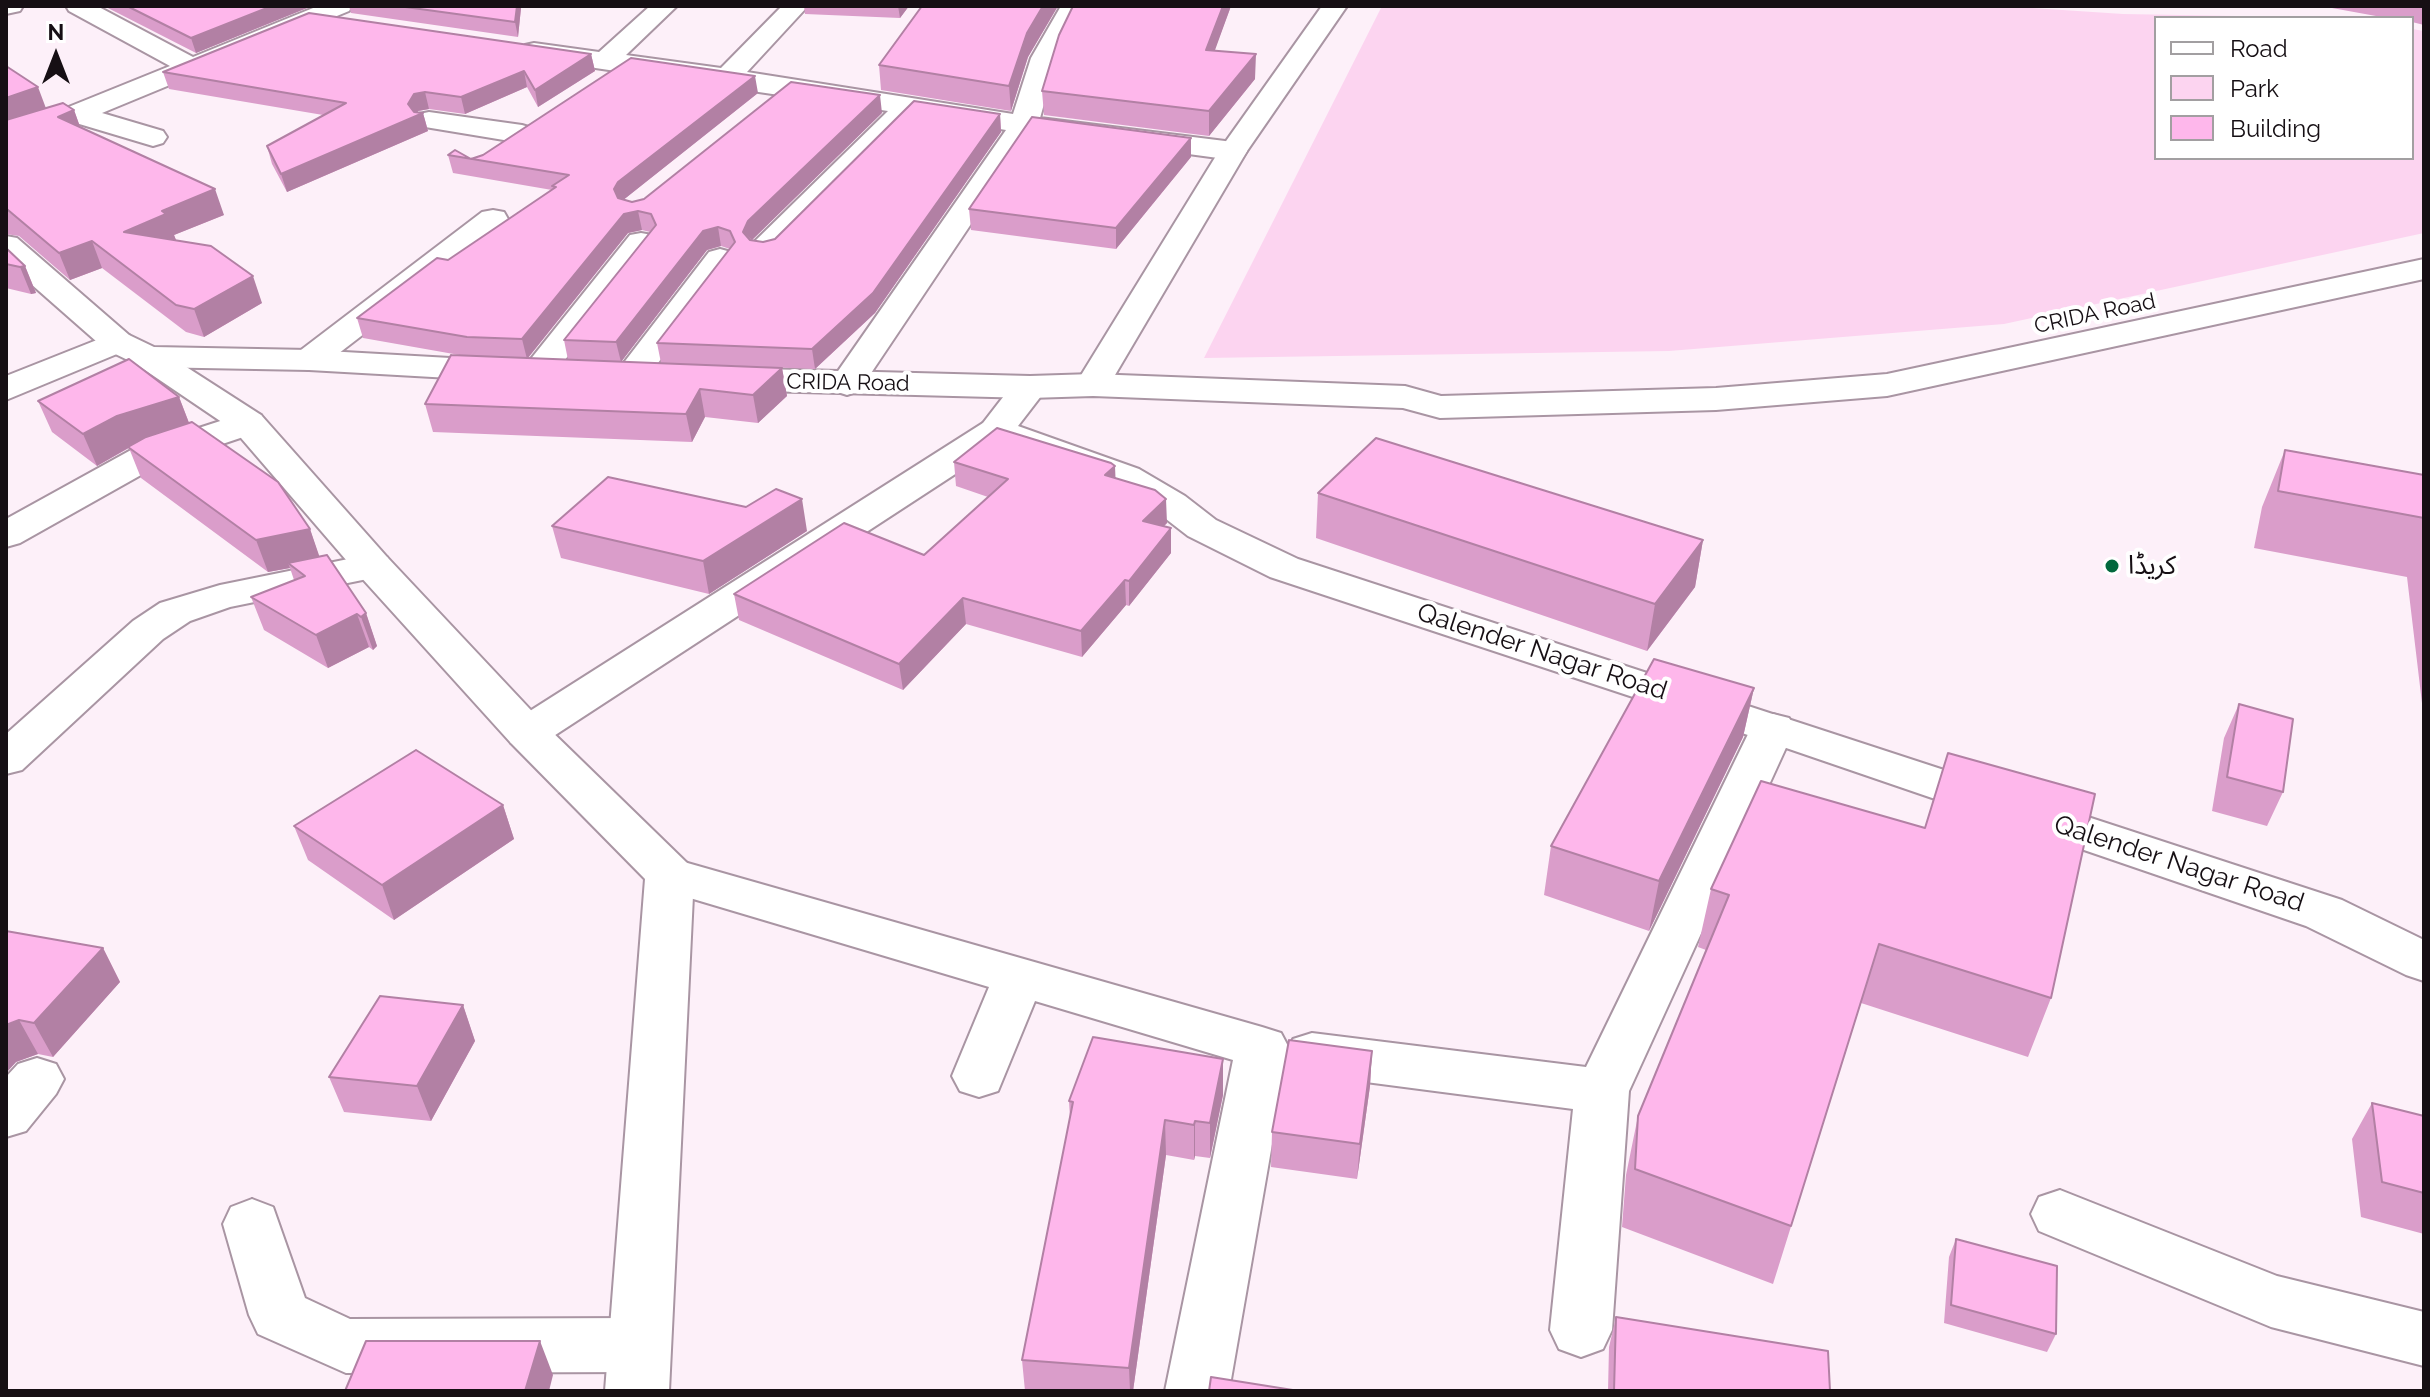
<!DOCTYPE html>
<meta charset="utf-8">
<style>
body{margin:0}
#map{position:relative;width:2430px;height:1397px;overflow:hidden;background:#fdf0f9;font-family:Raleway,sans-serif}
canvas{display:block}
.frame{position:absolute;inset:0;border:8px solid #160f14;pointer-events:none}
.legend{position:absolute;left:2154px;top:16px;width:260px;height:144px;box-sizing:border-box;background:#fff;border:2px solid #a29fa1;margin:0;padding:10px 14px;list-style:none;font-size:24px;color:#160f14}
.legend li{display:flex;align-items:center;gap:16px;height:40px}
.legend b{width:40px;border:2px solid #a29fa1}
.north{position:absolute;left:16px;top:16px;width:80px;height:80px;-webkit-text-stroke:6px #fff;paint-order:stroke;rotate:0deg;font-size:22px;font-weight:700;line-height:32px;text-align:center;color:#160f14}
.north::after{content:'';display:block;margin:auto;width:28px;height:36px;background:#160f14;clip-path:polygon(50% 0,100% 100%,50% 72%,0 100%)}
</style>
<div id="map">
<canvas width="2430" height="1397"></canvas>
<div class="frame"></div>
<ul class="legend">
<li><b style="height:10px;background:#fff"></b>Road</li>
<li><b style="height:22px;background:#fcd4f0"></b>Park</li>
<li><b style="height:22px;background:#feb7eb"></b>Building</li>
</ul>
<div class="north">N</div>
</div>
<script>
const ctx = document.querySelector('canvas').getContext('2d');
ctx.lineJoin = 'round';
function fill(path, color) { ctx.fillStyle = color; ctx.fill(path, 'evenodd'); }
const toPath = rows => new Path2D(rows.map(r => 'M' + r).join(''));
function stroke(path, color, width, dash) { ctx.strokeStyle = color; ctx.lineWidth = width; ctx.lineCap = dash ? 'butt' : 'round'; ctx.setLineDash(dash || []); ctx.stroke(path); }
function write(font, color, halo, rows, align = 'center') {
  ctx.font = font + ' Raleway,"Noto Sans Arabic",sans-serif'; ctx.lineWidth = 8; ctx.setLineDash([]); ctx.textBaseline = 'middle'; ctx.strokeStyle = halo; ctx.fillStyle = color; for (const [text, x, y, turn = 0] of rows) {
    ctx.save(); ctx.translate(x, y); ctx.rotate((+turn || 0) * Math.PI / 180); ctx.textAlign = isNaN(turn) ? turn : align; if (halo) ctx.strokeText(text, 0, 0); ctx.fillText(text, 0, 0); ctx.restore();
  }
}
fill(toPath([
 [1382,6,2002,6,2123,14,2350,18,2156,18,2156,158,2412,158,2412,29,2424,31,2424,233,2004,324,1669,351,1204,358]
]), '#fcd4f0');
const minor = toPath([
 [6,6,23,6,20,11,6,14,6,6],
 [66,6,97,6,193,57,318,6,352,6,349,11,102,113,163,131,167,137,163,143,153,146,76,123,6,146,6,128,66,108,170,66,69,11,66,6],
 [650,6,677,6,626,55,721,68,782,6,808,6,747,72,1013,114,1031,58,1061,6,1085,6,1057,58,1040,118,1233,142,1243,145,1247,151,1243,157,1233,160,1032,133,859,391,847,395,835,391,829,384,1006,130,915,115,776,256,765,258,754,256,749,249,754,242,888,111,534,59,525,57,521,51,525,45,534,43,599,52,650,6],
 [429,112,522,125,532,128,536,134,532,140,522,143,419,126,415,120,419,114,429,112],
 [493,210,504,212,508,219,504,226,321,367,309,370,297,367,292,360,297,353,482,212,493,210],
 [641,233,652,235,657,242,550,379,538,382,526,379,521,372,526,365,630,235,641,233],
 [720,249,731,252,736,259,643,383,631,387,619,383,613,376,619,369,709,252,720,249],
 [117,332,129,335,134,342,129,349,6,400,6,376,117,332],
 [248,412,261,415,266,423,261,431,157,466,20,543,6,547,6,519,131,450,248,412],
 [996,420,1009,423,1014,431,1009,439,543,743,527,747,511,743,505,733,511,723,983,423,996,420],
 [373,554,387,557,393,566,387,575,230,607,190,621,163,639,22,770,6,774,6,734,133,621,160,603,220,585,373,554],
 [1773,714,1789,718,1795,728,1629,1091,1612,1330,1603,1349,1581,1357,1559,1349,1550,1330,1573,1109,1312,1075,1293,1069,1287,1058,1229,1391,1165,1391,1233,1060,1035,1001,998,1091,979,1097,960,1091,952,1076,989,987,653,887,646,875,653,863,670,858,1262,1027,1281,1033,1289,1048,1293,1039,1312,1033,1586,1067,1751,728,1757,718,1773,714],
 [37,1058,56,1064,64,1079,56,1094,26,1131,6,1137,6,1077,18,1064,37,1058],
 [2060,1190,2277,1276,2424,1312,2424,1366,2271,1327,2039,1231,2031,1214,2039,1197,2060,1190],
 [252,1199,273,1207,305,1298,350,1319,640,1318,662,1326,671,1345,662,1364,640,1372,346,1373,258,1334,249,1315,223,1224,231,1207,252,1199]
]);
const tertiary = toPath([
 [1322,6,1347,6,1247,151,1105,392,1093,396,1081,392,1075,385,1219,151,1322,6],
 [148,347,160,350,261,415,387,557,543,723,687,863,694,875,669,1391,605,1391,645,879,511,743,359,575,235,431,136,364,131,357,136,350,148,347],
 [1030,376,1043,379,1048,387,1018,426,1139,469,1185,496,1216,520,1298,559,2342,900,2424,940,2424,981,2406,975,2306,926,1757,738,1270,577,1188,536,1157,512,1113,485,983,439,978,431,983,423,1017,379,1030,376]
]);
const secondary = toPath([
 [6,236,17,238,129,335,154,347,309,350,503,361,515,364,520,371,515,378,503,381,309,370,148,367,136,364,105,349,6,262,6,236],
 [2424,259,2424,279,1887,396,1716,410,1440,418,1403,408,1093,396,1030,398,724,390,712,386,706,379,712,372,724,368,1030,376,1093,374,1405,386,1441,396,1716,388,1887,374,2424,259]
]);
stroke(minor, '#a995a3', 4);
stroke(tertiary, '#a995a3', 4);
stroke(secondary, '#a995a3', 4);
fill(minor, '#fff');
fill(tertiary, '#fff');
fill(secondary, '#fff');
fill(toPath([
 [104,6,312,6,196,53],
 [349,6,521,6,521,8,518,37,351,13],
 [804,6,909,6,900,18,805,14],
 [922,6,1058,6,1028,57,1011,111,881,90,879,65],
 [1073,6,1231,6,1214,51,1255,79,1209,136,1044,115,1042,91],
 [2321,6,2424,6,2424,25,2412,22,2412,18,2387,18],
 [591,54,595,71,538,107,527,87,465,114,429,109,418,111,418,112,423,113,428,131,287,192,272,164,267,146,323,115,169,89,163,72],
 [6,66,46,108,74,110,80,127,224,215,174,235,176,240,262,303,204,337,186,332,102,268,70,280,19,236,6,234],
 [758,93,623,200,632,202,644,199,882,113,752,240,763,242,775,239,1000,114,1001,132,875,313,815,369,690,364,782,368,787,396,758,423,705,417,692,442,433,432,425,404,465,356,363,338,357,318,448,260,552,190,453,173,448,155,471,159],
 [642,230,650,232,564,340,568,360,528,358,628,233],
 [721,246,730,249,657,343,661,363,621,362,707,250],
 [1191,157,1116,249,971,230,969,209],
 [6,264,25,266,36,293,31,294,6,288],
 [179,397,189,423,310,529,319,557,366,613,377,646,373,650,369,647,328,668,264,630,251,597,294,580,290,568,268,572,141,478,129,448,97,466,52,432,38,401],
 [2285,450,2424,475,2424,720,2407,577,2254,548,2262,507],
 [954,462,1115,478,1167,523,1164,526,1171,553,1129,606,1126,605,1082,657,966,624,903,690,739,620,734,594,924,555,988,497,956,486],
 [1318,493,1703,540,1695,587,1647,651,1316,538],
 [746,507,807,531,709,594,561,558,552,526],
 [1754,688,1743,737,1649,931,1544,895,1551,846],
 [2239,704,2283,792,2267,826,2212,811,2224,738],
 [503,805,514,839,394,920,308,860,294,826],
 [1711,889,2051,998,2028,1057,1861,1003,1773,1284,1622,1227,1626,1175,1638,1116,1706,950,1698,947],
 [6,931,103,948,120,982,53,1057,38,1054,16,1062,6,1073],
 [463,1005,475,1041,431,1121,344,1112,329,1077],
 [1372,1051,1370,1086,1357,1179,1271,1167,1272,1132],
 [1223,1059,1223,1095,1210,1158,1195,1156,1194,1160,1166,1155,1133,1391,1025,1391,1022,1360,1070,1118,1069,1101],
 [2372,1103,2424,1116,2424,1234,2361,1217,2352,1139],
 [1956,1239,2056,1334,2047,1352,1944,1323,1949,1257],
 [1616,1317,1830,1391,1608,1391,1609,1347]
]), '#da9dca');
fill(toPath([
 [272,6,312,6,196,53,191,38],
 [517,6,521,6,521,8,518,37,515,22],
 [898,6,909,6,900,18],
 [1043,6,1058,6,1028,57,1011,111,1009,86,1027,33],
 [1223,6,1231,6,1206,75,1206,50],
 [591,54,595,71,538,107,535,90],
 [1256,54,1255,79,1209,136,1209,111],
 [524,71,527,87,465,114,461,97],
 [755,76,758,93,622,201,618,207,614,189,618,182],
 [38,87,47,111,6,125,6,98],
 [425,92,429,109,418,111,415,117,423,113,428,131,287,192,281,174,408,104,414,94],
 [880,95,882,113,752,240,743,232,748,221],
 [74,110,83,135,58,117],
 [1000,114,1001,132,875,313,815,369,812,349],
 [1191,138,1191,157,1116,249,1116,228],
 [215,189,224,215,174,235,176,240,124,232,162,211],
 [638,211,642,230,628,233,527,359,522,339,624,214],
 [718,227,721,246,707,250,621,362,616,342,703,231],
 [92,241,102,268,70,280,59,253],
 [25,266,36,293,31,294,20,267],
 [253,276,262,303,204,337,194,309],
 [782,368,787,396,758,423,753,395],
 [700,389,705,417,692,442,686,414],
 [179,397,191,428,130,447,97,466,83,434,117,416],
 [1115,466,1116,490,1105,475],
 [802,499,807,531,709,594,703,561],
 [1166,499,1167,523,1144,546,1143,521],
 [1171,528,1171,553,1129,606,1129,581],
 [310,529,321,561,288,563,290,568,268,572,256,540],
 [1703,540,1695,587,1647,651,1655,604],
 [1125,580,1126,605,1082,657,1081,631],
 [963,598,966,624,903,690,899,664],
 [366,613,377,646,373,650,361,617],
 [357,614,369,647,328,668,316,635],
 [1754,688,1743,737,1649,931,1659,881],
 [503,805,514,839,394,920,382,885],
 [103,948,120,982,53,1057,34,1023],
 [463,1005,475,1041,431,1121,417,1086],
 [19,1020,38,1054,16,1062,6,1073,6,1025],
 [1372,1051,1370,1086,1357,1179,1360,1144],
 [1223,1059,1223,1095,1210,1158,1210,1123],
 [1165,1120,1166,1155,1133,1391,1130,1391,1129,1368],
 [1195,1121,1195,1156,1194,1160,1194,1125],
 [540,1341,553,1375,549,1391,525,1391]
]), '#b280a4');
const building = toPath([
 [127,6,272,6,191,38,127,6],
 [398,6,517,6,515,22,398,6],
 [922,6,1043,6,1027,33,1009,86,879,65,922,6],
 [1073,6,1223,6,1206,50,1256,54,1209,111,1042,91,1059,35,1073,6],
 [309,13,591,54,535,90,524,71,461,97,425,92,414,94,408,104,414,112,423,113,281,174,267,146,346,103,163,72,309,13],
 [631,58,755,76,618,182,614,189,618,198,632,202,644,199,791,82,880,95,748,221,743,232,750,240,763,242,775,239,914,101,1000,114,873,293,812,349,657,343,735,242,730,231,718,227,703,231,616,342,564,340,656,225,651,214,638,211,624,214,522,339,467,337,357,318,437,258,448,260,556,187,552,186,569,175,448,155,455,150,471,159,483,155,631,58],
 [6,66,38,87,6,98,6,66],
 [63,103,74,110,58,117,215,189,162,211,166,214,124,232,211,246,253,276,194,309,176,305,92,241,59,253,8,210,6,209,6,120,63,103],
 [1032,117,1191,138,1116,228,969,209,1032,117],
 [6,248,25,266,20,267,6,264,6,248],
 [451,355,782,368,753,395,700,389,686,414,425,404,451,355],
 [129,359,179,397,117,416,83,434,38,401,129,359],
 [192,422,278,482,310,529,256,540,128,447,146,437,192,422],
 [997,428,1111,463,1115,466,1105,475,1155,490,1166,499,1143,521,1171,528,1129,581,1125,580,1081,631,963,598,899,664,734,594,844,523,924,555,1008,479,954,462,997,428],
 [1376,438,1703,540,1655,604,1318,493,1376,438],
 [2285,450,2424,475,2424,518,2278,491,2285,450],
 [608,477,746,507,776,489,802,499,703,561,552,526,608,477],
 [327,555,366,613,361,617,357,614,316,635,251,597,305,576,288,563,327,555],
 [1654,659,1754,688,1659,881,1551,846,1654,659],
 [2239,704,2293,719,2283,792,2227,777,2239,704],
 [416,750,503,805,382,885,294,826,416,750],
 [1948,753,2095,794,2051,998,1879,944,1791,1226,1635,1169,1638,1116,1729,895,1711,889,1761,781,1925,828,1948,753],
 [6,931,103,948,34,1023,19,1020,6,1025,6,931],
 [380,996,463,1005,417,1086,329,1077,380,996],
 [1093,1037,1223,1059,1210,1123,1195,1121,1194,1125,1165,1120,1129,1368,1022,1360,1073,1102,1069,1101,1093,1037],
 [1289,1040,1372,1051,1360,1144,1272,1132,1289,1040],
 [2372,1103,2424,1116,2424,1193,2382,1182,2372,1103],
 [1956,1239,2057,1266,2056,1334,1951,1305,1956,1239],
 [1616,1317,1828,1351,1830,1391,1614,1391,1616,1317],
 [366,1341,540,1341,525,1391,345,1391,366,1341],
 [1211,1377,1299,1391,1209,1391,1211,1377]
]);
fill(building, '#feb7eb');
stroke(building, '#b280a4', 2);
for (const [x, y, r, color] of [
 [2112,566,8,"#02683d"]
]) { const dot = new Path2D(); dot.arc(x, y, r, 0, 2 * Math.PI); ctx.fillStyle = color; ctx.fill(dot); stroke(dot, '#fff', 3); }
write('22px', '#160f14', '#fff', [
 ["CRIDA Road",2095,314,-12],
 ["CRIDA Road",848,383,1]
]);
write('26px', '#160f14', '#fff', [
 ["کریڈا",2128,566]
], 'left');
write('26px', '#160f14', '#fff', [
 ["Qalender Nagar Road",1542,652,18],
 ["Qalender Nagar Road",2179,864,18]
]);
</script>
